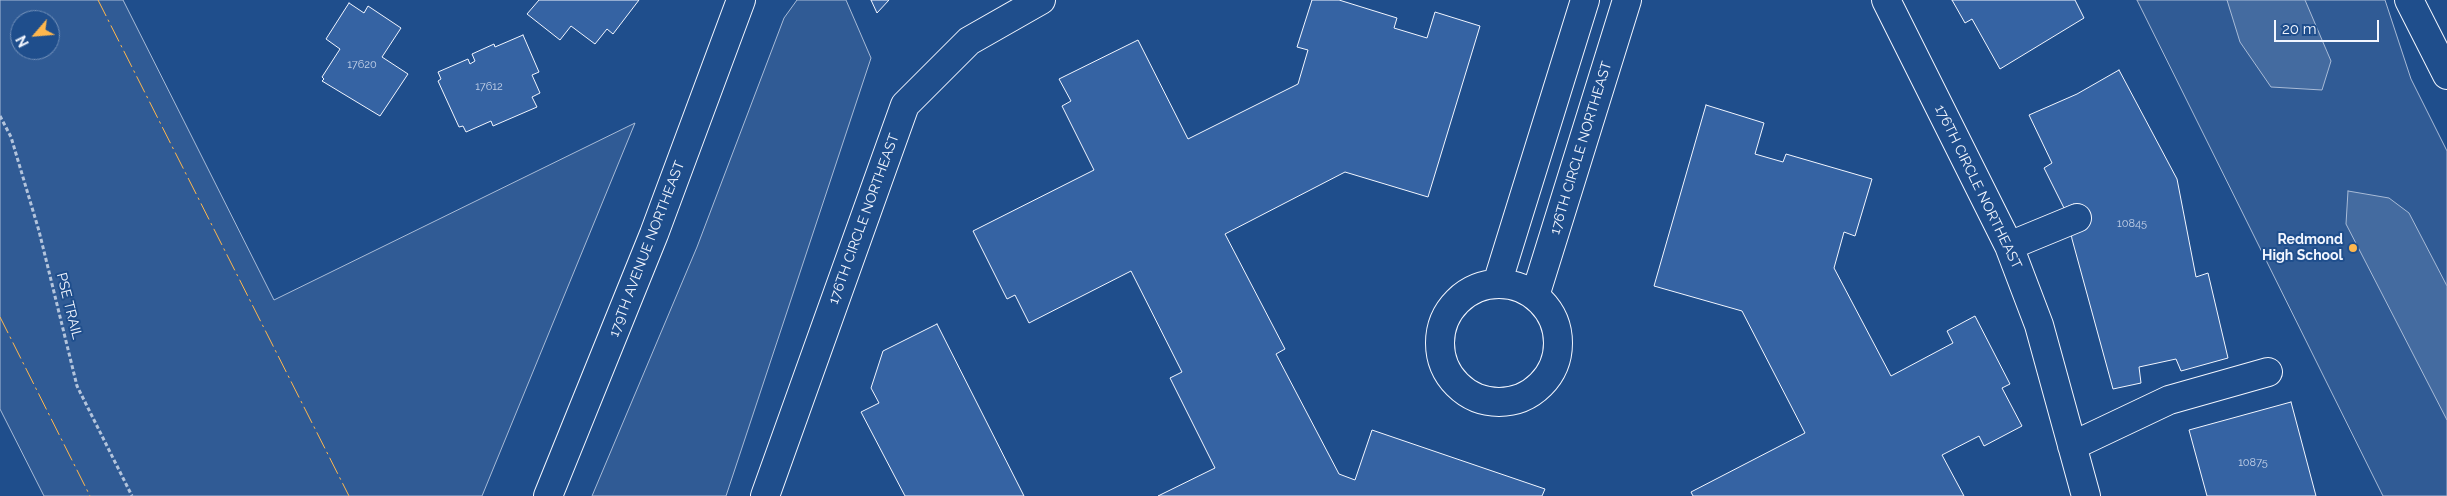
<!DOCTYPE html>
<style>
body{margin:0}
#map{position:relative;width:2447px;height:496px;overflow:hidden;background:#1f4e8c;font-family:Raleway,sans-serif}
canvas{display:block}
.north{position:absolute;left:10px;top:10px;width:50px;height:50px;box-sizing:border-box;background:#1f4e8c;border:1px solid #7391ba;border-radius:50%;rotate:243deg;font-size:14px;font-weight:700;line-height:20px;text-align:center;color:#f2f6ff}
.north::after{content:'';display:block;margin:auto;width:18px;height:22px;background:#ffb74d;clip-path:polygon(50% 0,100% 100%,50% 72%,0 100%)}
.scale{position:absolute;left:2274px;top:20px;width:105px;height:22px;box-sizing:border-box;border:2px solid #f2f6ff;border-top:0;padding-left:6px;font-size:15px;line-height:18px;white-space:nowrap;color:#f2f6ff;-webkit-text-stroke:4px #1f4e8c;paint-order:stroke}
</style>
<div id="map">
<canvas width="2447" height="496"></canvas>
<div class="north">N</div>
<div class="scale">20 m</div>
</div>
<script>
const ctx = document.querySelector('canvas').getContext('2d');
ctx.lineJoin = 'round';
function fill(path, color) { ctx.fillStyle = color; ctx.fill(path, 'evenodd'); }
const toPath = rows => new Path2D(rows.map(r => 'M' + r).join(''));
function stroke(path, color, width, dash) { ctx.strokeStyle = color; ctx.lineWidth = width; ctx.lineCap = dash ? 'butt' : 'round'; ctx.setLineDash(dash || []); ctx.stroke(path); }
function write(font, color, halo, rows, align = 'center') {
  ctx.font = font + ' Raleway,sans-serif'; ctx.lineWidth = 4; ctx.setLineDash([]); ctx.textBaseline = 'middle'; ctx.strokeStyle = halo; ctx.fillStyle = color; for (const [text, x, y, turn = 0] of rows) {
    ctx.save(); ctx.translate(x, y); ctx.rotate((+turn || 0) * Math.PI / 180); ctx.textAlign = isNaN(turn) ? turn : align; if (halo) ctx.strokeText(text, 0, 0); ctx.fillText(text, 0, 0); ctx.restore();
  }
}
const built = toPath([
 [0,0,123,0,274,300,635,123,482,496,44,496,0,409,0,0],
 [20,20,50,20,50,50,20,50,20,20],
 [797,0,846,0,871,58,726,496,592,496,697,247,784,18,797,0],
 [2137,0,2385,0,2411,79,2447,151,2447,496,2383,496,2137,0]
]);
fill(built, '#305b95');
stroke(built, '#a8bbd7', 1);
const water = toPath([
 [2227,0,2305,0,2331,61,2322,90,2271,87,2240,42,2227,0],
 [2348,191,2389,198,2409,213,2447,286,2447,420,2346,224,2348,191]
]);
fill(water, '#446ba0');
stroke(water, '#a8bbd7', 1);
const building = toPath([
 [539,0,639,0,613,34,607,29,595,44,571,26,560,40,527,14,539,0],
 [871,0,889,0,877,13,871,0],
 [1312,0,1339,0,1397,18,1394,28,1427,38,1435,12,1480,26,1428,197,1345,172,1225,234,1285,349,1276,354,1339,474,1355,480,1372,430,1545,489,1542,496,1158,496,1215,468,1170,378,1182,372,1131,271,1029,323,1015,295,1007,299,973,231,1094,170,1062,106,1071,101,1059,79,1138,40,1188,139,1298,84,1308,50,1297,47,1312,0],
 [1952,0,2075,0,2084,18,2000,69,1972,19,1965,23,1952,0],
 [349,3,364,13,368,6,401,28,382,57,408,74,380,116,322,81,324,79,322,77,340,49,326,39,349,3],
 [523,35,539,72,532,75,540,93,532,97,537,107,493,126,491,121,466,132,463,126,459,127,438,81,441,79,438,72,468,59,470,64,475,61,472,54,494,44,495,47,523,35],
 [2119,70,2177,179,2196,277,2208,273,2228,358,2181,371,2176,359,2139,367,2141,383,2113,389,2072,239,2071,233,2079,230,2074,204,2064,208,2044,168,2052,163,2029,115,2077,94,2119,70],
 [1706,105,1764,123,1755,154,1783,162,1786,154,1872,179,1855,236,1844,232,1834,268,1891,376,1953,343,1947,331,1975,316,2010,384,2002,388,2022,426,1984,446,1979,436,1942,455,1964,496,1693,496,1691,492,1805,433,1742,311,1654,286,1706,105],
 [937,324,1024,496,905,496,861,412,879,403,871,388,883,351,937,324],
 [2291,402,2316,496,2207,496,2189,430,2291,402]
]);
fill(building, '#3563a3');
stroke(building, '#f2f6ff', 1);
const minor = toPath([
 [1886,0,2009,246,2039,325,2086,496],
 [2409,0,2447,75],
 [2009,246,2077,218],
 '1440 343a59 59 0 1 1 118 0a59 59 0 1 1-118 0Z',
 [1497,284,1585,0],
 [1535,296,1627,0],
 [2072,446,2169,400,2268,372],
 [548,496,654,234,741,0],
 [765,496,905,105,969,41,1041,0]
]);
stroke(minor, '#f2f6ff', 30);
stroke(toPath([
 [0,116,11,137,39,231,77,386,132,496]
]), '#b3c4dc', 3, [4, 2.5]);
stroke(minor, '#1f4e8c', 28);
stroke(toPath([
 [98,0,349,496],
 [0,317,90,496]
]), '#ffb74d', 1, [18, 4, 2.5, 4]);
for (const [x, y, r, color] of [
 [2353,248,5,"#ffb74d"]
]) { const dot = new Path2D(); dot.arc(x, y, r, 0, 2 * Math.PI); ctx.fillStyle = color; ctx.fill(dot); stroke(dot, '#1f4e8c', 2); }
write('11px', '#c3d1e8', null, [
 ["17620",362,65],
 ["17612",489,87],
 ["10845",2132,224],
 ["10875",2253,463]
]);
write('14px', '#f2f6ff', '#1f4e8c', [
 ["176TH CIRCLE NORTHEAST",1581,148,-73],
 ["176TH CIRCLE NORTHEAST",1978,187,64],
 ["176TH CIRCLE NORTHEAST",864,219,-70],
 ["179TH AVENUE NORTHEAST",647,249,-69],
 ["PSE TRAIL",69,306,76]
]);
write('bold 14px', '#f2f6ff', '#1f4e8c', [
 ["Redmond",2343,240],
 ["High School",2343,256]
], 'right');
</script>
